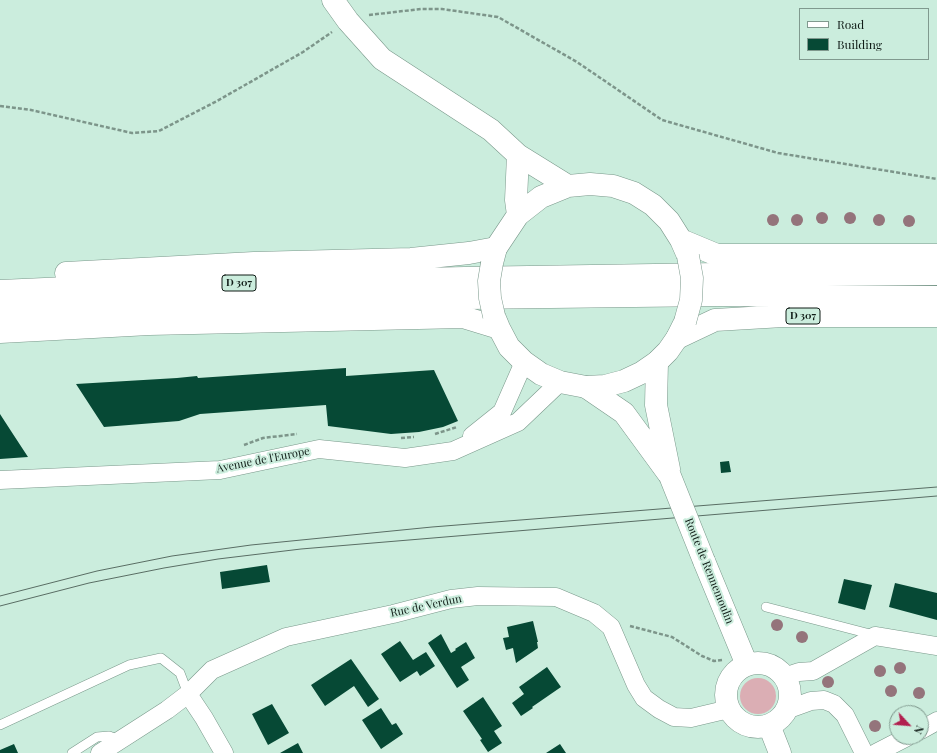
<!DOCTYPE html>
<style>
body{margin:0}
#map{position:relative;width:937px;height:753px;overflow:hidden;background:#cbeddd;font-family:"Playfair Display",serif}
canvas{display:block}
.legend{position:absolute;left:799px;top:8px;width:130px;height:52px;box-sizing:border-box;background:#cbeddd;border:1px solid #80998e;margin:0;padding:5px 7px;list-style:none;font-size:12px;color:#101c17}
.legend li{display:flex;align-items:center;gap:8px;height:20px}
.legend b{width:20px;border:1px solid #80998e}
.north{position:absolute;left:889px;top:705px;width:40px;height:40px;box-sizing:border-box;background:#cbeddd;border:1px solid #80998e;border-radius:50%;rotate:116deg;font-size:11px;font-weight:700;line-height:16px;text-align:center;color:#101c17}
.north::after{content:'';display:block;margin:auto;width:14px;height:18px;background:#b11f4e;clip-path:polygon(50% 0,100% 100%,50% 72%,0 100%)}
</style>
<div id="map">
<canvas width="937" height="753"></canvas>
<ul class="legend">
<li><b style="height:5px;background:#fff"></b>Road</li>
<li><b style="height:11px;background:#064935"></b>Building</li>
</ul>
<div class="north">N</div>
</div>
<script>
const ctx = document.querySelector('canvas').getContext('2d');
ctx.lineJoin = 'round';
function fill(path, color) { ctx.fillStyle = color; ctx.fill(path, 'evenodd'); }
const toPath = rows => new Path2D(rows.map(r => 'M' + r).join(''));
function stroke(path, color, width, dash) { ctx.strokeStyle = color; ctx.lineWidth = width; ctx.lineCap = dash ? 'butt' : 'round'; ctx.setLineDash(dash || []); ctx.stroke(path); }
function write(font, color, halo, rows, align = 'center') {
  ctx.font = font + ' "Playfair Display",serif'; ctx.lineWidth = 4; ctx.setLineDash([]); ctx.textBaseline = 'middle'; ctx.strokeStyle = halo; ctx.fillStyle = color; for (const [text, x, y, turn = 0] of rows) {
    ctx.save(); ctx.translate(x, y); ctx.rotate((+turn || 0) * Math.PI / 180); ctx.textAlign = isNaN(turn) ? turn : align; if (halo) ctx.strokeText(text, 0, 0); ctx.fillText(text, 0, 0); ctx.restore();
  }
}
fill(toPath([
 '740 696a18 18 0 1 1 36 0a18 18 0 1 1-36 0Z'
]), '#dbaeb4');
fill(toPath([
 [346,368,346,376,434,370,458,421,443,427,419,432,391,434,328,426,326,405,200,414,179,421,104,427,76,384,177,378,197,376,198,378],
 [0,414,11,431,28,457,0,459],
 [729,461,731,472,721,473,720,462],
 [267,565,270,582,222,589,220,572],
 [844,579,872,585,865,610,838,603],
 [895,583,937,593,937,620,889,607],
 [533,621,538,642,537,642,538,648,516,663,513,648,506,650,503,638,509,637,507,627],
 [441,634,451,653,456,650,455,649,466,642,475,658,461,667,469,680,457,688,428,643],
 [400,641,413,660,426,652,435,666,420,676,417,671,400,682,381,654],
 [351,659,379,699,368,707,354,686,325,706,311,685],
 [547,667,561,687,532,707,533,708,521,716,512,703,524,694,519,687],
 [483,697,502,726,494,731,502,743,488,752,480,740,482,739,463,711],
 [272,704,289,733,268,745,252,714],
 [381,708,392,725,396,723,403,734,381,749,362,720],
 [298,743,303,753,280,753],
 [14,744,18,753,0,753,0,750],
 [560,744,566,753,546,753]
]), '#064935');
const service = toPath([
 [766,607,874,635],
 [0,725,129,665,161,658,180,673,188,694],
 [72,753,97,737,109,736,119,740]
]);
const minor = toPath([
 [472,436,502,412,524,362],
 [0,480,220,470,319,449,405,458,453,451,518,422,560,382],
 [784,677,799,672,813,671,875,636,937,646],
 [188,694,204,718,224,753],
 [786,710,811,701,824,700,834,704,845,715,864,753],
 [921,730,937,721],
 [100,753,167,710,188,694,212,670,286,637,393,614,451,599,478,596,556,597,594,613,611,627,636,685,644,698,659,709,674,717,691,718,729,709],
 [876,753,907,737]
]);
const tertiary = toPath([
 [657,362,656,405,669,469],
 [586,387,624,413,670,476],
 [704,561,747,665],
 '726 695a32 32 0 1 1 64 0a32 32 0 1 1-64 0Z',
 [769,725,780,753]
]);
const secondary = toPath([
 [333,0,348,21,382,59,491,130,518,155,568,186],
 [518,215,516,200,518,155],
 [681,240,717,255,937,255],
 [492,263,496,248,518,215,541,197,568,186,590,184,613,186,634,193,653,205,669,221,681,240,688,256],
 [494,316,499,328,509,347,524,362,541,374,560,382,586,387,605,386,624,381,641,373,657,362,668,351,677,338,685,322],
 [0,332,149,324,463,317,499,328]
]);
const primary = toPath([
 [66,273,254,263,411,259,469,253,496,248],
 [0,291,111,286,465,278,718,274,937,274],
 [0,312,110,305,468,298,717,295,937,297],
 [677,338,715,320,783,316,937,316]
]);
stroke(service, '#79988a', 10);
stroke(minor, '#79988a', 19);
stroke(tertiary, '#79988a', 23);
stroke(secondary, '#79988a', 23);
stroke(primary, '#79988a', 23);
stroke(toPath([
 [369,15,421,9,442,9,498,17,577,62,662,120,778,153,937,179],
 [0,106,31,110,132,133,159,131,217,101,303,52,332,32],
 [435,434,457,427],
 [401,438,414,437],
 [244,445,263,438,297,434],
 [630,626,672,637,702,656,714,661,723,660]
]), '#7d958a', 2.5, [4, 2]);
stroke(service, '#fff', 9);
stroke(minor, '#fff', 18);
stroke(tertiary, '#fff', 22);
stroke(secondary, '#fff', 22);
stroke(primary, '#fff', 22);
stroke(toPath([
 [0,596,97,571,172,556,251,545,432,527,937,487],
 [0,606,89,583,164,568,218,559,301,549,937,496]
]), '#596d64', 1);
const tertiaryBridge = toPath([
 [670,476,704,561]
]);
const secondaryBridge = toPath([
 [492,263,489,281,490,298,494,316],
 [685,322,691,300,692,278,688,256]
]);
stroke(tertiaryBridge, '#79988a', 23, []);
stroke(secondaryBridge, '#79988a', 23, []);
stroke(tertiaryBridge, '#fff', 22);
stroke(secondaryBridge, '#fff', 22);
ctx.fillStyle = '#94747b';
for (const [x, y] of [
 [822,218],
 [850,218],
 [773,220],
 [797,220],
 [879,220],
 [909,221],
 [777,625],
 [802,637],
 [900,668],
 [880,671],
 [828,682],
 [891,691],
 [919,693],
 [875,726]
]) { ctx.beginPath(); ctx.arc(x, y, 6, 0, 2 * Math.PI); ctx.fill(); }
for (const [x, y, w] of [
 [239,283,34],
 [803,316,34]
]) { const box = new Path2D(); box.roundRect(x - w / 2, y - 8, w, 16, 3); ctx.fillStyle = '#cbeddd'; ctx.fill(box); stroke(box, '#101c17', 1); }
write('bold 10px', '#101c17', null, [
 ["D 307",239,283],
 ["D 307",803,316]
]);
write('11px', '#101c17', '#cbeddd', [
 ["Avenue de l'Europe",263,460,-11],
 ["Route de Rennemoulin",709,571,68],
 ["Rue de Verdun",426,606,-12]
]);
</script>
